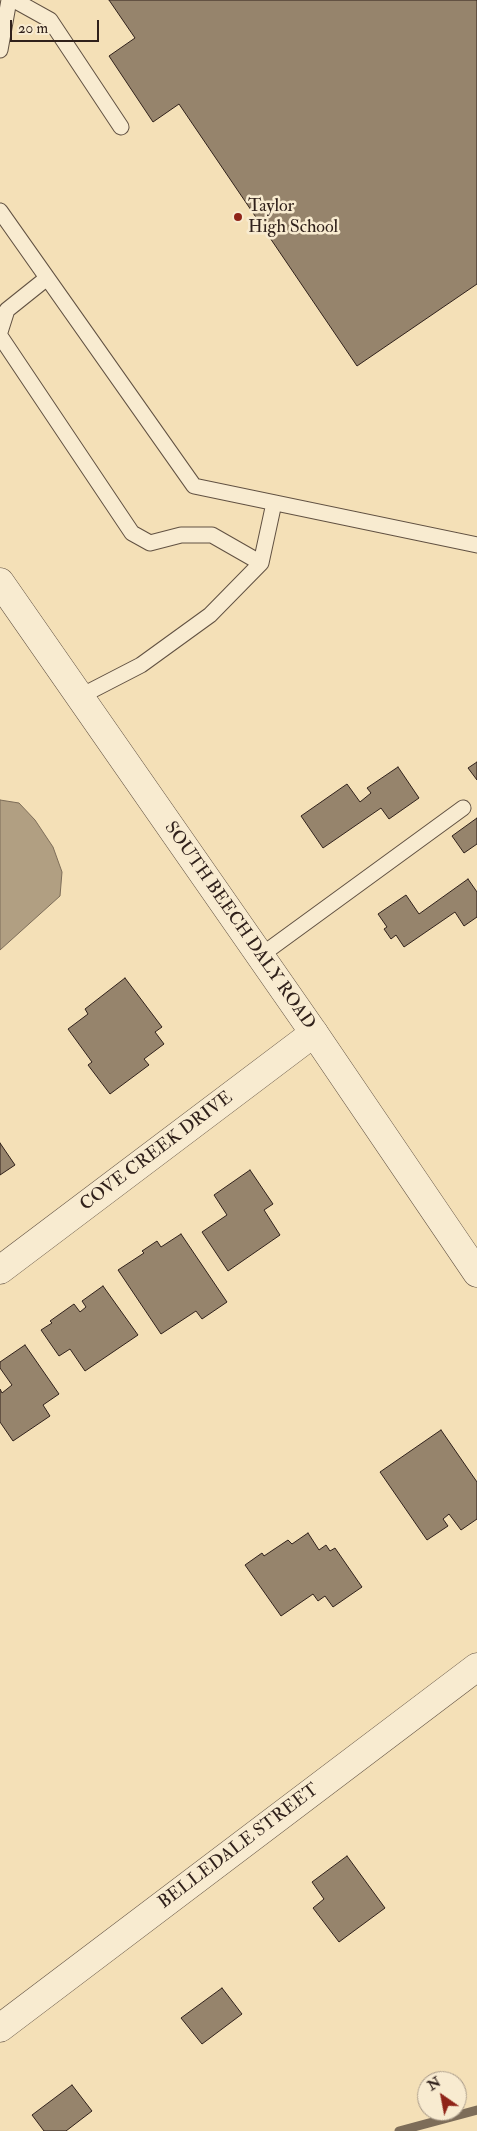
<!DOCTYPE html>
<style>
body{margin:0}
#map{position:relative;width:477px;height:2131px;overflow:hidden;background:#f4e0b7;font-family:"IM FELL Double Pica",serif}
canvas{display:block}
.north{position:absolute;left:417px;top:2071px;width:50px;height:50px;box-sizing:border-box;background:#f8ebd0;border:1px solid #a89a88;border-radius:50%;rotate:327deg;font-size:14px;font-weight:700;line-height:20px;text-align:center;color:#30211b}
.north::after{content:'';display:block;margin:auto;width:18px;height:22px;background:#8f2418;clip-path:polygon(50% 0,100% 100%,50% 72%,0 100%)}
.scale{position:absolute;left:10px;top:20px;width:89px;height:22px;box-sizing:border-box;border:2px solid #30211b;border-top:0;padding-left:6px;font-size:15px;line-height:18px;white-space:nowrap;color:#30211b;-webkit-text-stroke:4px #f8ebd0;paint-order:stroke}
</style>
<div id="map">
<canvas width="477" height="2131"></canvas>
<div class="north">N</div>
<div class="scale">20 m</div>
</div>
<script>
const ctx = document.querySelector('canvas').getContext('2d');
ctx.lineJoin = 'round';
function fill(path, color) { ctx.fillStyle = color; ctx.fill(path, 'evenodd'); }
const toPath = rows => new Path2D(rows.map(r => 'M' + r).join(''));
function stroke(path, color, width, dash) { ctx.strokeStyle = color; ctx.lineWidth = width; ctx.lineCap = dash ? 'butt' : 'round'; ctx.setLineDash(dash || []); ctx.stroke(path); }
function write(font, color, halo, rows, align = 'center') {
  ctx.font = font + ' "IM FELL Double Pica",serif'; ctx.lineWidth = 5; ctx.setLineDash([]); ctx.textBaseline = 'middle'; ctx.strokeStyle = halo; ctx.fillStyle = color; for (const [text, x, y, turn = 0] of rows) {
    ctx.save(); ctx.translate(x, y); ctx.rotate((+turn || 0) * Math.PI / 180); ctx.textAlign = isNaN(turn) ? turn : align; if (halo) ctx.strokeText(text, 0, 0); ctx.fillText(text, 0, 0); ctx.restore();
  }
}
const water = toPath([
 [0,800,19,803,35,820,53,847,62,872,60,896,0,950,0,800]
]);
fill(water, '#b19f82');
stroke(water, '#7d6d59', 1);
stroke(toPath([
 [399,2131,477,2110]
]), '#7d6d59', 9);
const building = toPath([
 [109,0,477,0,477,284,357,366,179,104,153,122,109,56,135,38,109,0],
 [477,762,477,780,468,768,477,762],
 [398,767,419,798,389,819,381,808,323,848,301,816,347,784,360,802,371,793,367,788,398,767],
 [477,818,477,844,464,853,452,836,477,818],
 [468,879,477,892,477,917,464,926,455,912,404,947,396,935,391,939,384,929,387,927,378,914,406,895,419,914,468,879],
 [125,978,162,1027,155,1032,164,1044,144,1059,149,1065,110,1094,88,1065,92,1062,68,1029,88,1014,85,1009,125,978],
 [0,1143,15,1165,0,1175,0,1143],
 [250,1170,273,1204,264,1210,280,1235,228,1271,202,1232,227,1215,214,1195,250,1170],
 [181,1234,227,1302,202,1319,196,1311,161,1334,118,1270,144,1253,142,1251,157,1241,161,1247,181,1234],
 [103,1286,138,1335,85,1371,70,1349,59,1356,41,1330,52,1323,50,1321,74,1304,80,1312,86,1307,82,1301,103,1286],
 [25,1345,59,1394,43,1405,50,1416,13,1441,0,1422,0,1389,2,1393,12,1385,0,1368,0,1362,25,1345],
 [441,1430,477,1482,477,1519,461,1530,449,1514,443,1519,448,1526,427,1540,380,1472,441,1430],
 [308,1533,319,1550,326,1545,330,1551,335,1548,362,1587,333,1607,325,1596,318,1601,313,1594,281,1616,245,1565,262,1553,264,1556,288,1540,292,1544,308,1533],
 [347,1856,385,1908,339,1942,313,1908,324,1899,312,1882,347,1856],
 [222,1988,242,2014,202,2044,181,2018,222,1988],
 [72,2085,92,2111,66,2131,44,2131,32,2115,72,2085]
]);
fill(building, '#96846c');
stroke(building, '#30211b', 1);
const service = toPath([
 [14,0,50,20,121,127],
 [0,50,9,0],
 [0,211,194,486,477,545],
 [0,332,7,310,47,278],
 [0,336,132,533,150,543,181,535,212,535,261,563],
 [79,697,141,665,210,615,261,563,274,503],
 [260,956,463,808]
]);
const minor = toPath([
 [0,1270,314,1033],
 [0,2028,477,1667]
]);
const tertiary = toPath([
 [0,582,314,1033,477,1273]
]);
stroke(service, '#615142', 17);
stroke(minor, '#615142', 29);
stroke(tertiary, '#615142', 29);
stroke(service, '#f8ebd0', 15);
stroke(minor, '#f8ebd0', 28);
stroke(tertiary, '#f8ebd0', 28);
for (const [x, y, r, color] of [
 [238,217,5,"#8f2418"]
]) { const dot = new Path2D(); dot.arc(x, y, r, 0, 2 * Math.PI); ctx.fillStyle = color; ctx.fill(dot); stroke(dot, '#f8ebd0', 2); }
write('18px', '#30211b', '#f8ebd0', [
 ["Taylor",248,207],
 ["High School",248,228]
], 'left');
write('18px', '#30211b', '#f8ebd0', [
 ["SOUTH BEECH DALY ROAD",239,926,55],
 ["COVE CREEK DRIVE",157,1152,-37],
 ["BELLEDALE STREET",239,1847,-37]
]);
</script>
